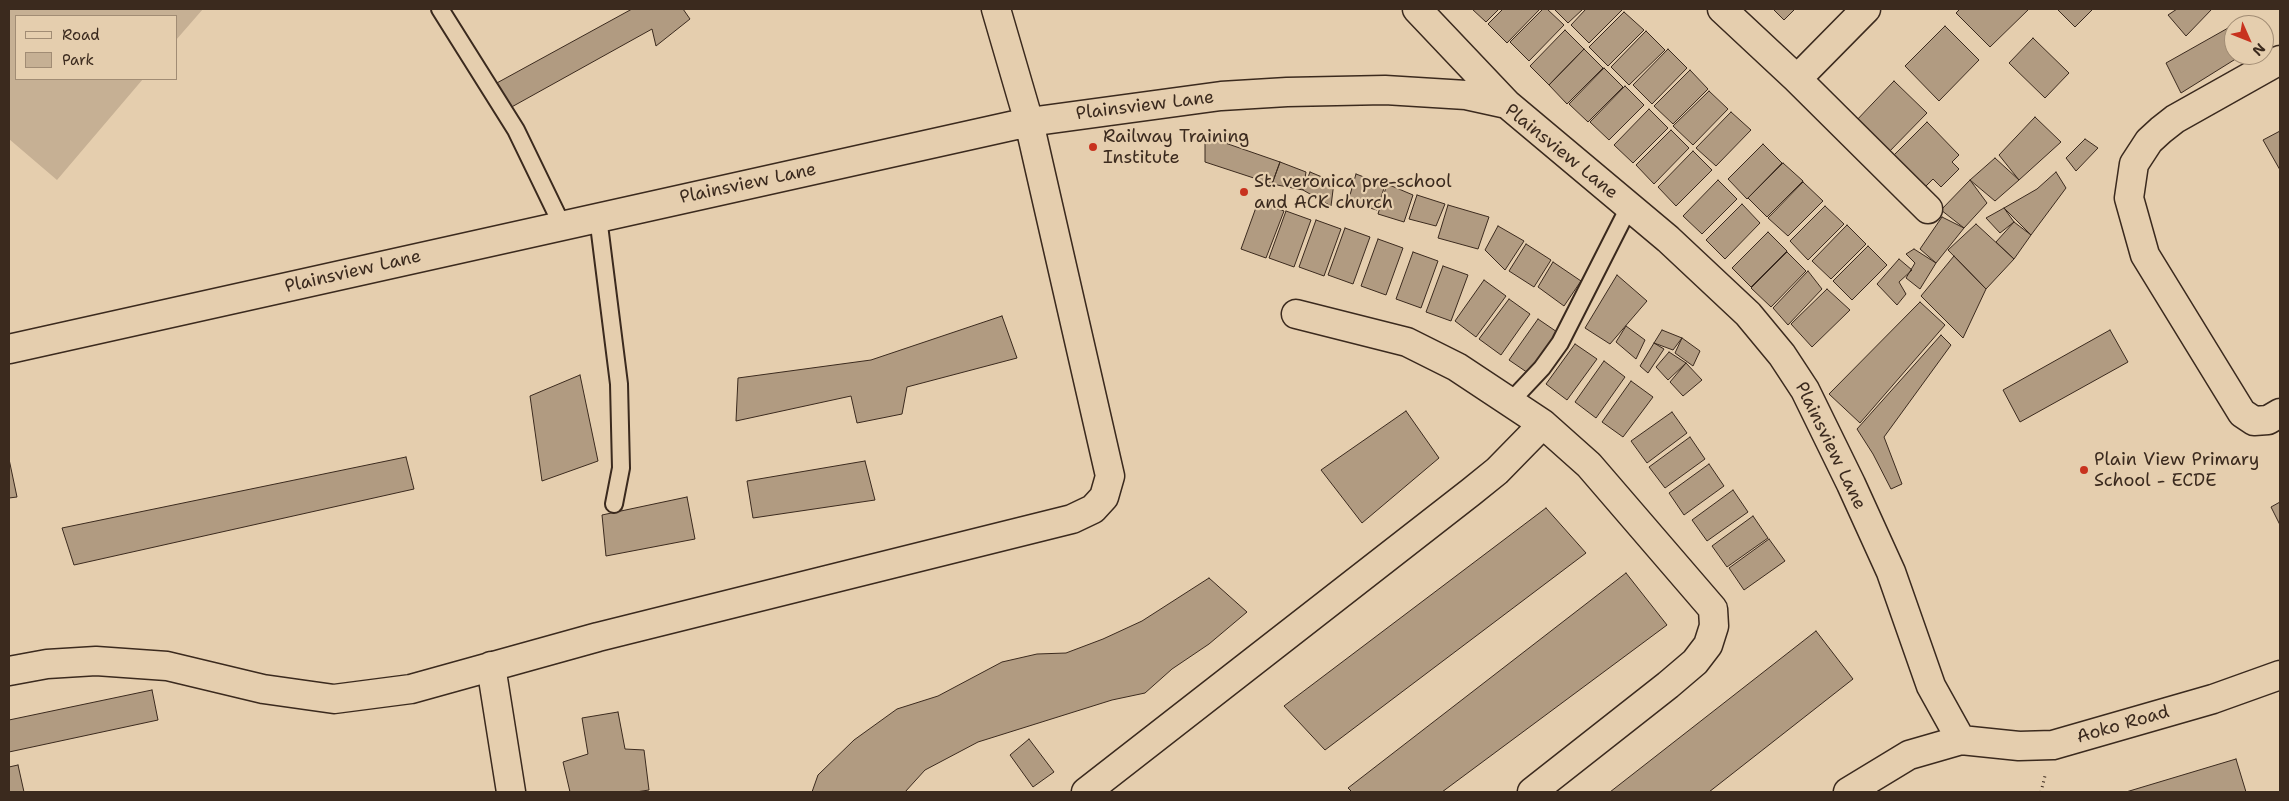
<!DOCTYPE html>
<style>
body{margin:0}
#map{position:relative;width:2289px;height:801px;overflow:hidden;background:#e5ceae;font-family:"Shantell Sans",sans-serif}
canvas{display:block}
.frame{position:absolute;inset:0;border:10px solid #3b2a1e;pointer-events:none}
.legend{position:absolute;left:15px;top:15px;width:162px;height:65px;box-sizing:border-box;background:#e5ceae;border:1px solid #a18c74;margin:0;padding:6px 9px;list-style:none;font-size:15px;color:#3b2a1e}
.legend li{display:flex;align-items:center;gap:10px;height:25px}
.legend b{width:25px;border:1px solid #a18c74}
.north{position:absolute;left:2224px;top:15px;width:50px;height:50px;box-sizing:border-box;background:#e5ceae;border:1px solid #a18c74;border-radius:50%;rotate:134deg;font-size:14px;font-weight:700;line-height:20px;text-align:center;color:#3b2a1e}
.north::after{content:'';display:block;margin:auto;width:18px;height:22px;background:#c8321e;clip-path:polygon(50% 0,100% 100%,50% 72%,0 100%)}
</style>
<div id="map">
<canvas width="2289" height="801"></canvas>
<div class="frame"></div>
<ul class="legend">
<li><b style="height:6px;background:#e5ceae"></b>Road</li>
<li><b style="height:14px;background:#c6b094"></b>Park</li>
</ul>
<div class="north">N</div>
</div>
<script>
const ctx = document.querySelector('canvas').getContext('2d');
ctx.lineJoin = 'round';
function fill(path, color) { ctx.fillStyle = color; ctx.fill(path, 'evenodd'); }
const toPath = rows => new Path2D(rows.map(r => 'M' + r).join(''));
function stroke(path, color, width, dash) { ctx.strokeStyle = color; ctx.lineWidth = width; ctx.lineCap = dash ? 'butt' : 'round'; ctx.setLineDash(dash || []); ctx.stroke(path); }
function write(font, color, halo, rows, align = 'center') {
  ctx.font = font + ' "Shantell Sans",sans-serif'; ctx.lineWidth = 4.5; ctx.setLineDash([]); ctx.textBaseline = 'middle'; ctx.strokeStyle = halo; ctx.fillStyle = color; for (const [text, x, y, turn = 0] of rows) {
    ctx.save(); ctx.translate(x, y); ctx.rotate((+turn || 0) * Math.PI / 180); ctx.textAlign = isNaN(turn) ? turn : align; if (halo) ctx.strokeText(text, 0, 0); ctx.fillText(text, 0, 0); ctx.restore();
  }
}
fill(toPath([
 [9,9,203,9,176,40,176,16,16,16,16,79,143,79,57,180,9,139]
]), '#c6b094');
const building = toPath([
 [632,9,683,9,690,19,656,46,652,29,508,109,495,84,632,9],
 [1472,9,1499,9,1486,22,1472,9],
 [1503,9,1540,9,1507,43,1488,24,1503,9],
 [1543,9,1547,9,1564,25,1529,61,1510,42,1543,9],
 [1554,9,1583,9,1568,23,1554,9],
 [1586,9,1623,9,1589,43,1571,25,1586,9],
 [1773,9,1795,9,1784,20,1773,9],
 [1960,9,2029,9,1990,47,1956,13,1960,9],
 [2057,9,2093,9,2075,27,2057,9],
 [2177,9,2212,9,2186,36,2168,15,2177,9],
 [1624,12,1644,30,1608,66,1589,47,1624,12],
 [2237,23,2238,25,2234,25,2234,55,2242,55,2181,93,2166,63,2237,23],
 [1945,26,1979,60,1939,101,1905,66,1945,26],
 [1565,30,1584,49,1549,85,1530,66,1565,30],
 [1646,31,1665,50,1629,85,1611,67,1646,31],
 [2033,38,2069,73,2045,98,2009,63,2033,38],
 [1584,49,1603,68,1567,104,1549,85,1584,49],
 [1668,49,1687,68,1652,104,1633,85,1668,49],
 [1604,68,1623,87,1588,122,1569,104,1604,68],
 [1690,70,1708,89,1673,124,1654,106,1690,70],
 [1894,81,1927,113,1886,155,1854,123,1894,81],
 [1625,86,1644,105,1609,140,1590,122,1625,86],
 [1709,91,1728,109,1693,145,1673,126,1709,91],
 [1649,109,1668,128,1633,163,1614,145,1649,109],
 [1731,112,1751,130,1716,166,1696,148,1731,112],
 [2035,117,2061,142,2019,180,1999,155,2035,117],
 [1927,122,1959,155,1952,162,1959,169,1941,187,1933,179,1924,188,1892,157,1927,122],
 [1671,130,1689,148,1654,184,1636,165,1671,130],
 [2280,131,2280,170,2263,140,2280,131],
 [1205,136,1280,162,1272,184,1205,162,1205,136],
 [2085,139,2098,148,2076,171,2066,158,2085,139],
 [1763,144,1782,163,1747,199,1728,179,1763,144],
 [1693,151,1712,170,1676,206,1658,187,1693,151],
 [1995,158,2019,180,1995,201,1970,180,1995,158],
 [1280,162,1306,172,1303,190,1272,184,1280,162],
 [1783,163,1803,181,1767,217,1748,198,1783,163],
 [1310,172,1334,182,1331,206,1303,190,1310,172],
 [2056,172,2066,188,2031,235,2004,208,2037,189,2056,172],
 [1356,174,1385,185,1377,210,1348,202,1356,174],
 [1718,180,1737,199,1702,234,1683,216,1718,180],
 [1970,180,1987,203,1964,228,1941,210,1970,180],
 [1803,182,1823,201,1788,236,1768,218,1803,182],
 [1387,184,1413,195,1404,222,1378,214,1387,184],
 [1417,195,1445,204,1436,226,1409,219,1417,195],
 [1258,202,1284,211,1266,258,1241,249,1258,202],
 [1742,204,1760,223,1725,259,1706,240,1742,204],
 [1448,205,1489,217,1478,249,1438,238,1448,205],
 [1825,206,1844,224,1808,260,1790,241,1825,206],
 [2004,208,2014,222,2000,233,1986,218,2004,208],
 [1286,211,1311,220,1294,267,1269,258,1286,211],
 [1942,217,1964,228,1936,263,1920,249,1942,217],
 [1316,220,1341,229,1324,276,1299,267,1316,220],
 [2014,222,2031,235,2014,259,1996,242,2014,222],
 [1976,224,2014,259,1986,289,1948,250,1976,224],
 [1847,225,1866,244,1831,279,1812,261,1847,225],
 [1498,226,1524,241,1505,270,1485,250,1498,226],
 [1345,228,1370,237,1353,284,1328,275,1345,228],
 [1768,232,1787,251,1751,287,1732,268,1768,232],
 [1378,239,1403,248,1386,295,1361,286,1378,239],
 [1526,244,1551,260,1534,287,1509,271,1526,244],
 [1868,246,1887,265,1852,300,1833,281,1868,246],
 [1914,249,1936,263,1920,289,1906,278,1915,263,1906,254,1914,249],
 [1413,252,1438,261,1421,308,1396,299,1413,252],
 [1787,252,1806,271,1771,307,1751,288,1787,252],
 [1954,256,1986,289,1963,338,1921,296,1954,256],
 [1899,259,1912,270,1899,282,1906,294,1897,305,1877,284,1899,259],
 [1553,262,1581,281,1564,306,1538,287,1553,262],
 [1443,266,1468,275,1451,321,1426,312,1443,266],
 [1808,271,1822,289,1788,325,1773,308,1808,271],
 [1617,275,1647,301,1610,344,1585,328,1617,275],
 [1484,280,1506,296,1476,337,1455,321,1484,280],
 [1827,289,1850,310,1812,347,1791,324,1827,289],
 [1509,299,1530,314,1501,355,1479,339,1509,299],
 [1920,302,1945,325,1860,423,1829,394,1920,302],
 [1002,316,1017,358,907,387,902,414,857,423,851,396,736,421,738,378,871,360,1002,316],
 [1538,319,1560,334,1531,375,1509,360,1538,319],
 [1626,326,1645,340,1636,359,1616,342,1626,326],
 [1662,330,1682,338,1673,350,1654,343,1662,330],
 [2110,330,2128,362,2020,422,2003,390,2110,330],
 [1941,335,1951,345,1884,437,1902,484,1891,489,1873,454,1857,429,1941,335],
 [1682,338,1700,351,1693,366,1675,353,1682,338],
 [1654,343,1664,349,1648,373,1640,366,1654,343],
 [1575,344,1597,359,1567,400,1546,384,1575,344],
 [1669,352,1686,363,1668,380,1656,367,1669,352],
 [1604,361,1625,377,1596,418,1575,402,1604,361],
 [1686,363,1702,380,1683,396,1670,382,1686,363],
 [580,375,598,461,542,481,530,396,580,375],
 [1631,381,1653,397,1623,437,1602,422,1631,381],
 [1406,411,1439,458,1362,523,1321,470,1406,411],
 [1672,412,1687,433,1647,463,1631,441,1672,412],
 [1690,437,1705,459,1665,488,1649,467,1690,437],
 [406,457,414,489,74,565,62,528,406,457],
 [9,459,17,497,9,498,9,459],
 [865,461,875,500,753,518,747,481,865,461],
 [1709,464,1724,486,1684,515,1669,493,1709,464],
 [1733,490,1748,512,1707,541,1692,520,1733,490],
 [687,497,695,539,606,556,602,515,687,497],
 [2280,502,2280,525,2271,507,2280,502],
 [1546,508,1586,553,1325,750,1284,706,1546,508],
 [1753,516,1768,538,1727,567,1712,546,1753,516],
 [1769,539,1785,561,1744,590,1729,568,1769,539],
 [1626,573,1667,625,1442,792,1352,792,1348,788,1626,573],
 [1209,578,1247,612,1209,644,1172,669,1145,693,1112,700,978,742,925,770,905,792,812,792,818,775,854,740,897,709,938,696,1002,662,1037,654,1066,653,1103,639,1142,621,1209,578],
 [1816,631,1853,679,1709,792,1610,792,1816,631],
 [152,690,158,720,9,752,9,720,152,690],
 [618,712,625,749,644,750,649,790,636,792,570,792,563,762,588,754,582,718,618,712],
 [1029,739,1054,772,1033,787,1010,755,1029,739],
 [2236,759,2246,792,2126,792,2236,759],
 [18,765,24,792,9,792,9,767,18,765]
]);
fill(building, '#b19b81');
stroke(building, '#3b2a1e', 1);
const service = toPath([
 [440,9,516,130,562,225],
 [598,217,619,384,621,468,614,504],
 [1511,401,1542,368,1560,343,1629,207]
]);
const minor = toPath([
 [1417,9,1507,104],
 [1722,9,1797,79,1928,209],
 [2280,60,2175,119,2161,130,2149,141,2134,164,2129,198,2145,255,2242,413,2254,421,2268,420,2280,413],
 [1797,79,1866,9],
 [1296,314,1407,342,1457,367,1543,424],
 [9,349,1029,122,1221,96,1287,92,1385,90,1466,95,1507,104,1668,239,1748,314,1782,355,1805,390,1851,484,1891,572,1931,686,1961,740],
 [491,666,511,792],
 [9,671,47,664,96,661,167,666,263,689,334,699,411,689,598,637,1072,519,1093,509,1104,497,1110,476,1029,122,996,9],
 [1086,792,1471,492,1497,471,1543,424,1589,465,1713,609,1714,626,1708,645,1695,662,1668,685,1532,792],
 [1848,792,1909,755,1961,740,2019,746,2053,745,2213,699,2280,675]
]);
stroke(service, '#3b2a1e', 20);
stroke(minor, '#3b2a1e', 31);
stroke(toPath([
 [2041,792,2045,776]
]), '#3b2a1e', 3, [1, 4]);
stroke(service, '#e5ceae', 16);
stroke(minor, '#e5ceae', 28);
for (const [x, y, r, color] of [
 [1093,147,5,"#c8321e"],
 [1244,192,5,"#c8321e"],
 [2084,470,5,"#c8321e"]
]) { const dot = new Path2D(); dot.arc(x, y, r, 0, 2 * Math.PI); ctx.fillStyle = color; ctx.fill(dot); stroke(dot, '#e5ceae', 2); }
write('18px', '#3b2a1e', '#e5ceae', [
 ["Plainsview Lane",1145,106,-7],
 ["Plainsview Lane",1561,152,39],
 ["Plainsview Lane",748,184,-12],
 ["Plainsview Lane",353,272,-13],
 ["Plainsview Lane",1830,446,64],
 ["Aoko Road",2123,725,-16]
]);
write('18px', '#3b2a1e', '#e5ceae', [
 ["Railway Training",1103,137],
 ["Institute",1103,158],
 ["St. veronica pre-school",1254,182],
 ["and ACK church",1254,203],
 ["Plain View Primary",2094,460],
 ["School - ECDE",2094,481]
], 'left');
</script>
